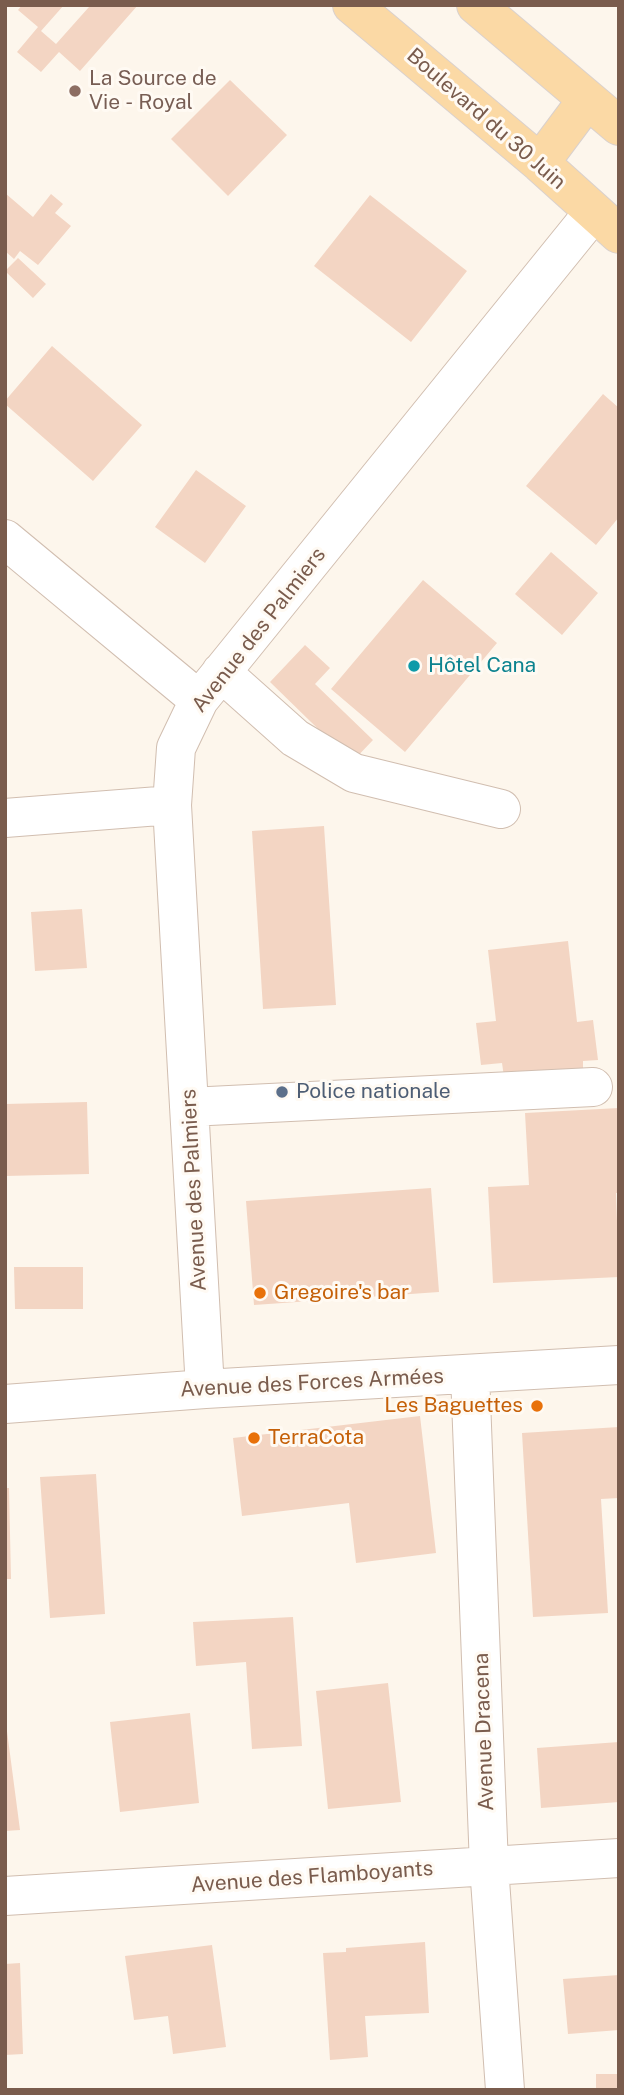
<!DOCTYPE html>
<meta charset="utf-8">
<style>
body{margin:0}
#map{position:relative;width:624px;height:2095px;overflow:hidden;background:#fdf6ec;font-family:"Public Sans",sans-serif}
canvas{display:block}
.frame{position:absolute;inset:0;border:7px solid #7a5c4d;pointer-events:none}
</style>
<div id="map">
<canvas width="624" height="2095"></canvas>
<div class="frame"></div>
</div>
<script>
const ctx = document.querySelector('canvas').getContext('2d');
ctx.lineJoin = 'round';
function fill(path, color) { ctx.fillStyle = color; ctx.fill(path, 'evenodd'); }
const toPath = rows => new Path2D(rows.map(r => 'M' + r).join(''));
function stroke(path, color, width, dash) { ctx.strokeStyle = color; ctx.lineWidth = width; ctx.lineCap = dash ? 'butt' : 'round'; ctx.setLineDash(dash || []); ctx.stroke(path); }
function write(font, color, halo, rows, align = 'center') {
  ctx.font = font + ' "Public Sans",sans-serif'; ctx.lineWidth = 6; ctx.setLineDash([]); ctx.textBaseline = 'middle'; ctx.strokeStyle = halo; ctx.fillStyle = color; for (const [text, x, y, turn = 0] of rows) {
    ctx.save(); ctx.translate(x, y); ctx.rotate((+turn || 0) * Math.PI / 180); ctx.textAlign = isNaN(turn) ? turn : align; if (halo) ctx.strokeText(text, 0, 0); ctx.fillText(text, 0, 0); ctx.restore();
  }
}
fill(toPath([
 [22,5,64,5,41,31,56,44,89,7,86,5,138,5,80,71,59,52,41,72,17,52,38,27,18,10],
 [230,80,287,135,228,196,171,139],
 [5,193,33,217,51,194,63,204,55,213,71,226,38,265,20,251,14,259,5,251],
 [370,195,467,271,411,342,314,266],
 [18,258,46,284,33,298,5,271],
 [52,346,142,425,93,481,5,404,5,401],
 [603,394,619,408,619,517,596,545,526,486],
 [196,470,246,506,205,563,155,527],
 [551,552,598,593,562,635,515,594],
 [423,580,497,643,405,752,331,689],
 [305,645,330,668,315,684,373,740,352,762,270,682],
 [324,826,336,1005,263,1009,252,831],
 [82,909,87,968,35,971,31,912],
 [568,941,577,1022,593,1020,598,1060,583,1061,583,1069,504,1077,502,1063,481,1065,476,1023,496,1021,488,950],
 [87,1102,89,1174,5,1176,5,1104],
 [619,1108,619,1193,616,1193,619,1277,493,1283,488,1187,529,1185,525,1113],
 [431,1188,439,1292,254,1305,246,1201],
 [14,1267,83,1267,83,1309,15,1309],
 [420,1416,436,1553,356,1563,349,1503,242,1516,233,1438],
 [619,1427,619,1498,601,1499,608,1613,533,1617,522,1433],
 [96,1474,105,1614,50,1618,40,1477],
 [5,1488,9,1488,11,1579,5,1579],
 [293,1617,302,1746,252,1749,246,1662,196,1666,193,1622],
 [388,1683,401,1802,328,1809,316,1691],
 [190,1713,199,1803,120,1812,110,1722],
 [5,1716,20,1830,5,1831],
 [619,1742,619,1802,541,1808,537,1748],
 [425,1942,429,2013,365,2016,368,2057,330,2060,323,1953,346,1952,346,1948],
 [212,1945,226,2047,173,2054,168,2016,134,2020,125,1956],
 [20,1963,23,2054,5,2055,5,1964],
 [619,1975,619,2030,568,2034,563,1979],
 [596,2074,619,2074,619,2090,596,2090]
]), '#f3d5c3');
const minor = toPath([
 [5,539,199,700],
 [221,672,295,738,354,773,501,809],
 [5,818,172,805],
 [189,1107,593,1087],
 [470,1374,489,1866,505,2090],
 [205,1389,172,805,176,748,199,700,593,213],
 [5,1404,205,1389,619,1365],
 [5,1896,619,1858]
]);
const major = toPath([
 [352,5,540,163,619,234],
 [476,5,619,126],
 [540,163,587,100]
]);
stroke(minor, '#d1beb0', 40);
stroke(major, '#dad1cd', 40);
stroke(minor, '#fff', 38);
stroke(major, '#fbd9a5', 38);
for (const [x, y, r, color] of [
 [75,91,7,"#8d6e63"],
 [414,666,7,"#0f9aa8"],
 [282,1092,7,"#5c6f8a"],
 [260,1293,7,"#e8710a"],
 [537,1406,7,"#e8710a"],
 [254,1438,7,"#e8710a"]
]) { const dot = new Path2D(); dot.arc(x, y, r, 0, 2 * Math.PI); ctx.fillStyle = color; ctx.fill(dot); stroke(dot, '#fffaf3', 2.5); }
write('21px', '#785e54', '#fffaf3', [
 ["La Source de",89,79],
 ["Vie - Royal",89,103]
], 'left');
write('21px', '#7a5c4d', '#fffaf3', [
 ["Boulevard du 30 Juin",486,119,41],
 ["Avenue des Palmiers",259,630,-52],
 ["Avenue des Palmiers",194,1190,-93],
 ["Avenue des Forces Armées",312,1383,-3],
 ["Avenue Dracena",484,1732,-92],
 ["Avenue des Flamboyants",312,1877,-4]
]);
write('21px', '#0d838f', '#fffaf3', [
 ["Hôtel Cana",428,666]
], 'left');
write('21px', '#4e5e75', '#fffaf3', [
 ["Police nationale",296,1092]
], 'left');
write('21px', '#c56008', '#fffaf3', [
 ["Gregoire's bar",274,1293],
 ["Les Baguettes",523,1406,"right"],
 ["TerraCota",268,1438]
], 'left');
</script>
